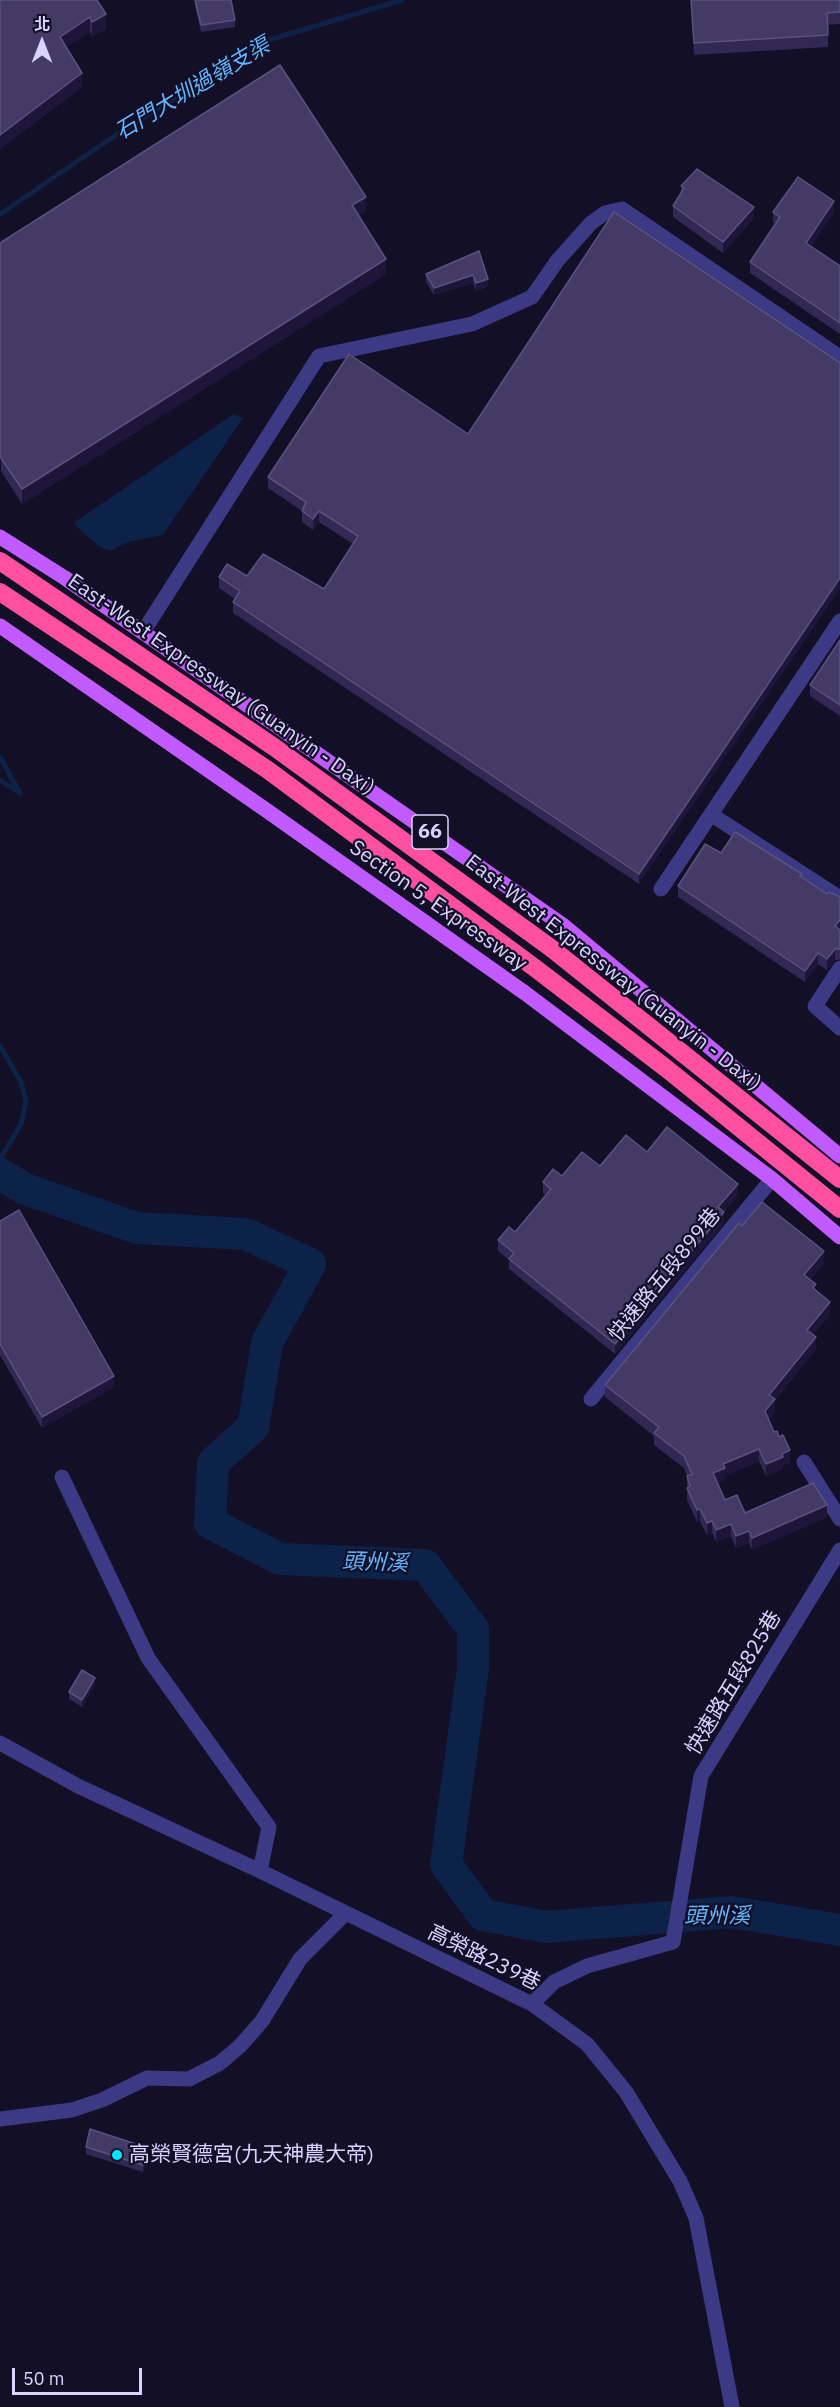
<!DOCTYPE html>
<meta charset="utf-8">
<style>
body{margin:0}
#map{position:relative;width:840px;height:2407px;overflow:hidden;background:#130f26;font-family:"IBM Plex Sans","Noto Sans TC",sans-serif}
canvas{display:block}
.north{position:absolute;left:12px;top:12px;width:60px;height:60px;-webkit-text-stroke:4px #130f26;paint-order:stroke;rotate:0deg;font-size:16px;font-weight:700;line-height:24px;text-align:center;color:#d9d4ff}
.north::after{content:'';display:block;margin:auto;width:21px;height:27px;background:#d9d4ff;clip-path:polygon(50% 0,100% 100%,50% 72%,0 100%)}
.scale{position:absolute;left:12px;top:2368px;width:130px;height:27px;box-sizing:border-box;border:3px solid #d9d4ff;border-top:0;padding-left:8px;font-size:18px;line-height:21px;white-space:nowrap;color:#d9d4ff;-webkit-text-stroke:4px #130f26;paint-order:stroke}
</style>
<div id="map">
<canvas width="840" height="2407"></canvas>
<div class="north">北</div>
<div class="scale">50 m</div>
</div>
<script>
const ctx = document.querySelector('canvas').getContext('2d');
ctx.lineJoin = 'round';
function fill(path, color) { ctx.fillStyle = color; ctx.fill(path, 'evenodd'); }
const toPath = rows => new Path2D(rows.map(r => 'M' + r).join(''));
function stroke(path, color, width, dash) { ctx.strokeStyle = color; ctx.lineWidth = width; ctx.lineCap = dash ? 'butt' : 'round'; ctx.setLineDash(dash || []); ctx.stroke(path); }
function write(font, color, halo, rows, align = 'center') {
  ctx.font = font + ' "IBM Plex Sans","Noto Sans TC",sans-serif'; ctx.lineWidth = 4.5; ctx.setLineDash([]); ctx.textBaseline = 'middle'; ctx.strokeStyle = halo; ctx.fillStyle = color; for (const [text, x, y, turn = 0] of rows) {
    ctx.save(); ctx.translate(x, y); ctx.rotate((+turn || 0) * Math.PI / 180); ctx.textAlign = isNaN(turn) ? turn : align; if (halo) ctx.strokeText(text, 0, 0); ctx.fillText(text, 0, 0); ctx.restore();
  }
}
fill(toPath([
 [234,414,243,418,163,535,128,542,110,551,97,545,73,523]
]), '#0c2248');
stroke(toPath([
 [0,214,125,129,269,40,402,0],
 [0,757,20,793,0,780],
 [0,1046,21,1082,26,1101,21,1124,0,1159]
]), '#0c2248', 5);
stroke(toPath([
 [0,1174,25,1189,137,1228,246,1234,310,1264,267,1343,253,1427,213,1463,210,1523,280,1559,425,1565,473,1629,473,1668,446,1864,483,1915,546,1927,731,1912,840,1930]
]), '#0c2248', 32);
stroke(toPath([
 [143,632,319,356,472,324,532,297,557,261,591,223,605,213,622,209,840,357],
 [712,815,840,898],
 [661,889,840,621],
 [840,968,815,1006,840,1028],
 [591,1399,772,1179],
 [804,1462,840,1519],
 [62,1477,148,1658,269,1827,260,1871],
 [0,1743,78,1786,260,1871,532,2004,587,2044,626,2092,680,2181,696,2218,732,2407],
 [532,2004,554,1982,587,1966,673,1942,701,1776,840,1550],
 [0,2119,72,2110,102,2100,147,2078,189,2079,220,2063,240,2046,262,2021,300,1959,345,1914]
]), '#3d3a85', 15);
stroke(toPath([
 [0,537,65,578,564,926,840,1156],
 [0,626,266,810,525,993,772,1179,840,1237]
]), '#c25bff', 15);
stroke(toPath([
 [0,561,274,747,551,948,840,1179],
 [0,592,268,770,535,968,667,1069,840,1209]
]), '#ff4fa3', 18);
fill(toPath([
 [0,0,97,0,106,29,92,36,90,32,66,47,82,87,0,149],
 [195,0,235,20,235,27,201,32,195,6],
 [691,0,840,0,840,24,828,25,828,47,694,55],
 [681,186,754,218,723,253,673,217,673,206,681,193],
 [366,211,359,215,386,274,22,504,1,471,0,243],
 [773,212,834,212,811,246,840,266,840,334,750,273,750,262,775,224,773,223],
 [479,251,488,286,476,291,473,283,434,295,426,282,426,274],
 [840,363,639,884,233,613,233,602,235,599,219,588,219,577,247,576,324,589,353,544,319,522,313,530,302,522,302,511,268,488,268,477,468,434],
 [840,640,840,716,810,696,810,685],
 [721,853,802,878,827,894,840,897,840,960,835,960,827,970,818,964,805,982,678,897,678,886],
 [647,1152,738,1195,724,1212,724,1223,615,1354,509,1269,509,1260,498,1251,498,1240,515,1232,546,1195,543,1193,543,1182,600,1166],
 [0,1221,114,1387,42,1428,0,1355],
 [742,1226,824,1263,810,1280,830,1314,813,1335,816,1349,775,1400,775,1412,768,1419,790,1463,783,1465,783,1469,766,1476,759,1461,725,1476,725,1480,717,1483,725,1500,745,1513,827,1517,752,1550,749,1543,736,1548,731,1536,716,1542,712,1533,707,1535,700,1521,697,1522,687,1500,687,1476,684,1468,654,1445,654,1436,605,1397,605,1385],
 [95,1685,82,1707,69,1699,69,1692],
 [86,2147,148,2155,143,2172,86,2154]
]), '#312854');
fill(toPath([
 [106,14,106,29,92,36,92,22],
 [90,17,90,32,60,51,60,37],
 [82,73,82,87,0,149,0,135],
 [366,197,366,211,352,219,352,205],
 [834,201,834,212,806,254,806,243],
 [754,207,754,218,723,253,723,242],
 [386,259,386,274,22,504,22,489],
 [473,275,473,283,434,295,434,288],
 [488,279,488,286,476,291,476,283],
 [319,511,319,522,313,530,313,519],
 [840,578,840,589,639,884,639,874],
 [840,920,840,930,835,926],
 [835,949,835,960,827,970,827,959],
 [818,953,818,964,805,982,805,971],
 [738,1184,738,1195,724,1212,724,1223,615,1354,615,1344,718,1207],
 [824,1251,824,1263,804,1287,804,1275],
 [830,1302,830,1314,807,1342,807,1330],
 [816,1337,816,1349,775,1400,775,1412,765,1424,765,1411,769,1395],
 [114,1376,114,1387,42,1428,42,1417],
 [759,1449,759,1461,725,1476,725,1480,713,1485,713,1473,723,1464],
 [790,1450,790,1463,783,1465,783,1469,766,1476,766,1464,782,1454],
 [827,1505,827,1517,752,1550,752,1538],
 [700,1509,700,1521,697,1522,697,1510],
 [712,1521,712,1533,707,1535,707,1523],
 [731,1524,731,1536,716,1542,716,1530],
 [749,1531,749,1543,736,1548,736,1536],
 [95,1678,95,1685,82,1707,82,1700],
 [148,2148,148,2155,143,2172,143,2165]
]), '#1d163a');
const building = toPath([
 [0,0,97,0,106,14,92,22,90,17,60,37,82,73,0,135,0,0],
 [195,0,231,0,235,20,201,25,195,0],
 [691,0,840,0,840,12,827,13,828,35,694,43,691,0],
 [280,65,366,197,352,205,386,259,22,489,0,457,0,243,280,65],
 [697,169,754,207,723,242,673,206,684,188,681,186,697,169],
 [798,177,834,201,806,243,840,266,840,323,750,262,780,217,773,212,798,177],
 [614,212,840,363,840,578,639,874,233,602,240,591,219,577,227,564,247,576,263,554,324,589,358,536,319,511,313,519,302,511,306,502,268,477,349,354,468,434,614,212],
 [479,251,488,279,476,283,473,275,434,288,426,274,479,251],
 [840,640,840,705,810,685,840,640],
 [735,832,802,874,800,876,827,894,829,892,840,897,840,920,835,926,840,930,840,949,835,949,827,959,818,953,805,971,678,886,705,844,721,853,735,832],
 [667,1127,738,1184,718,1207,724,1212,615,1344,509,1259,514,1253,498,1240,509,1227,515,1232,551,1189,543,1182,553,1169,562,1176,582,1152,600,1166,626,1135,647,1152,667,1127],
 [762,1202,824,1251,804,1275,816,1284,813,1288,830,1302,807,1330,816,1337,769,1395,775,1399,765,1411,774,1432,777,1431,779,1437,783,1435,790,1450,782,1454,783,1457,766,1464,759,1449,723,1464,725,1468,713,1473,725,1500,737,1495,745,1513,813,1483,827,1505,752,1538,749,1531,736,1536,731,1524,716,1530,712,1521,707,1523,700,1509,697,1510,687,1488,690,1486,687,1476,692,1474,684,1456,654,1433,659,1427,605,1385,739,1223,742,1226,762,1202],
 [19,1210,114,1376,42,1417,0,1344,0,1221,19,1210],
 [82,1670,95,1678,82,1700,69,1692,82,1670],
 [90,2129,148,2148,143,2165,86,2147,90,2129]
]);
fill(building, '#433a66');
stroke(building, '#5a527e', 1.5);
for (const [x, y, r, color] of [
 [117,2155,6,"#00e5ff"]
]) { const dot = new Path2D(); dot.arc(x, y, r, 0, 2 * Math.PI); ctx.fillStyle = color; ctx.fill(dot); stroke(dot, '#130f26', 2); }
for (const [x, y, w] of [
 [430,832,36]
]) { const box = new Path2D(); box.roundRect(x - w / 2, y - 17, w, 34, 4.5); ctx.fillStyle = '#130f26'; ctx.fill(box); stroke(box, '#d9d4ff', 1.5); }
write('bold 20px', '#d9d4ff', null, [
 ["66",430,832]
]);
write('21px', '#d9d4ff', '#130f26', [
 ["East-West Expressway (Guanyin - Daxi)",221,685,35],
 ["Section 5, Expressway",438,906,35],
 ["East-West Expressway (Guanyin - Daxi)",613,973,38],
 ["快速路五段899巷",665,1275,-51],
 ["快速路五段825巷",734,1683,-59],
 ["高榮路239巷",484,1958,26]
]);
write('21px', '#d9d4ff', '#130f26', [
 ["高榮賢德宮(九天神農大帝)",129,2155]
], 'left');
write('italic 22px', '#62b6ff', '#130f26', [
 ["石門大圳過嶺支渠",193,89,-31],
 ["頭州溪",375,1563,2],
 ["頭州溪",717,1917]
]);
</script>
